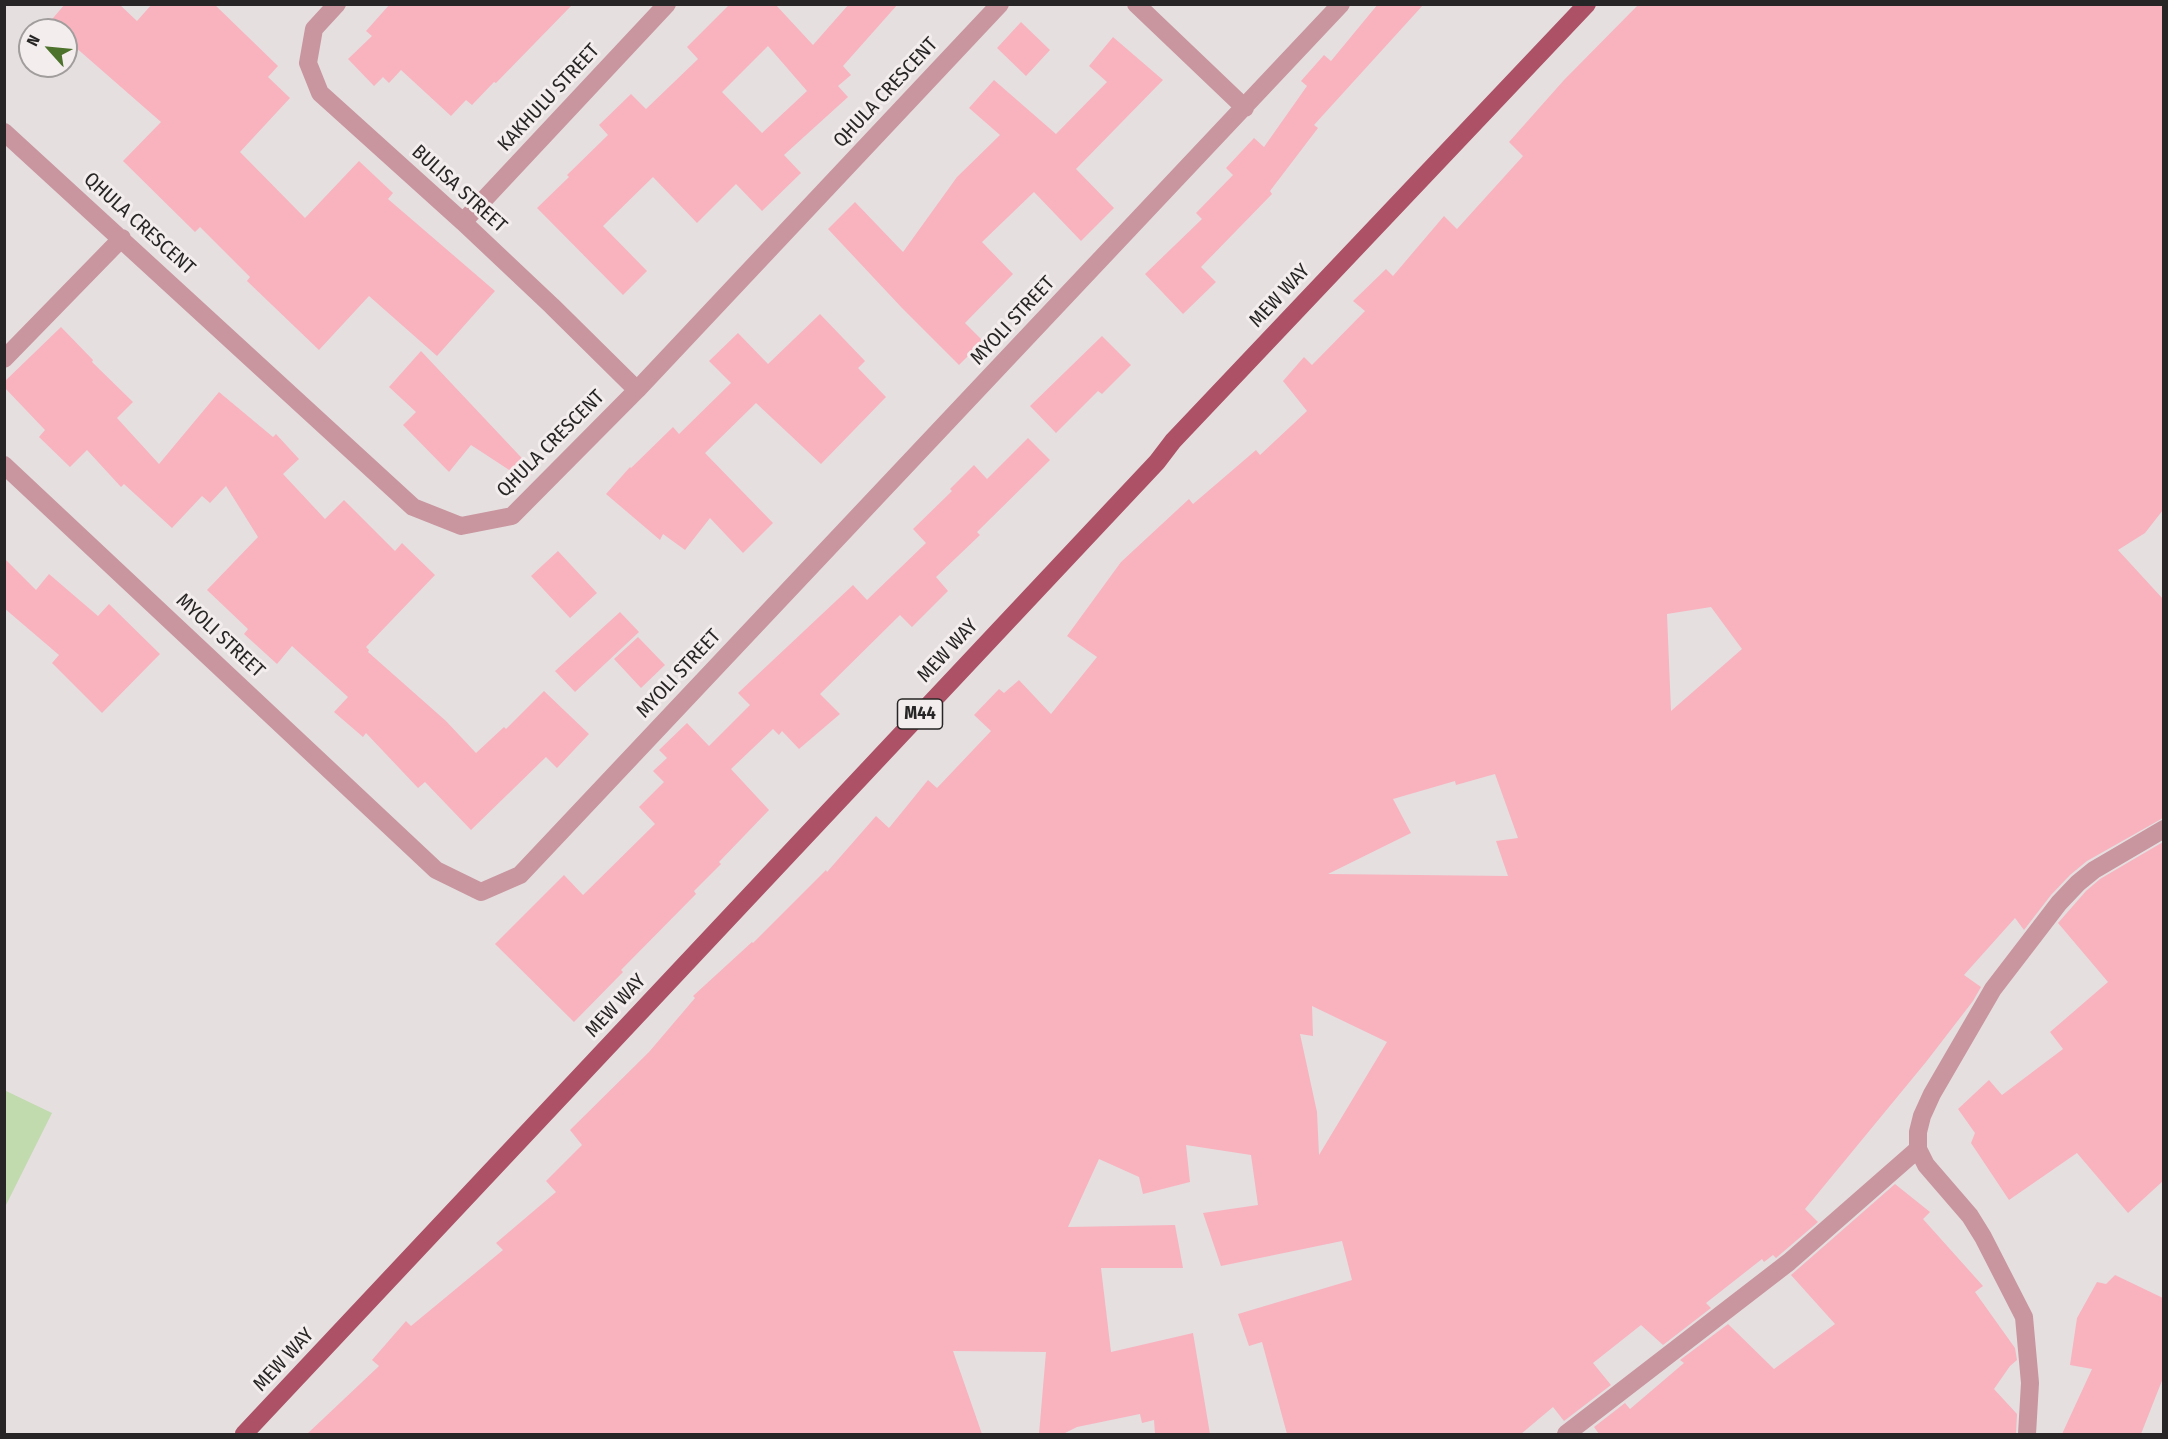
<!DOCTYPE html>
<style>
body{margin:0}
#map{position:relative;width:2168px;height:1439px;overflow:hidden;background:#e5dfe0;font-family:"Fira Sans Condensed",sans-serif}
canvas{display:block}
.frame{position:absolute;inset:0;border:6px solid #272525;pointer-events:none}
.north{position:absolute;left:18px;top:18px;width:60px;height:60px;box-sizing:border-box;background:#f3eded;border:2px solid #a19d9d;border-radius:50%;rotate:297deg;font-size:16px;font-weight:700;line-height:24px;text-align:center;color:#272525}
.north::after{content:'';display:block;margin:auto;width:21px;height:27px;background:#4d722b;clip-path:polygon(50% 0,100% 100%,50% 72%,0 100%)}
</style>
<div id="map">
<canvas width="2168" height="1439"></canvas>
<div class="frame"></div>
<div class="north">N</div>
</div>
<script>
const ctx = document.querySelector('canvas').getContext('2d');
ctx.lineJoin = 'round';
function fill(path, color) { ctx.fillStyle = color; ctx.fill(path, 'evenodd'); }
const toPath = rows => new Path2D(rows.map(r => 'M' + r).join(''));
function stroke(path, color, width, dash) { ctx.strokeStyle = color; ctx.lineWidth = width; ctx.lineCap = dash ? 'butt' : 'round'; ctx.setLineDash(dash || []); ctx.stroke(path); }
function write(font, color, halo, rows, align = 'center') {
  ctx.font = font + ' "Fira Sans Condensed",sans-serif'; ctx.lineWidth = 6; ctx.setLineDash([]); ctx.textBaseline = 'middle'; ctx.strokeStyle = halo; ctx.fillStyle = color; for (const [text, x, y, turn = 0] of rows) {
    ctx.save(); ctx.translate(x, y); ctx.rotate((+turn || 0) * Math.PI / 180); ctx.textAlign = isNaN(turn) ? turn : align; if (halo) ctx.strokeText(text, 0, 0); ctx.fillText(text, 0, 0); ctx.restore();
  }
}
fill(toPath([
 [4,1090,52,1113,6,1205,4,1204]
]), '#c1daae');
fill(toPath([
 [65,4,119,4,137,21,152,4,214,4,278,66,268,77,290,98,240,152,305,218,359,161,393,193,388,199,495,291,437,356,369,296,319,350,247,281,250,277,200,227,195,232,123,161,161,122,66,39,66,30,55,30,48,24],
 [390,4,573,4,496,83,494,82,472,105,466,100,451,116,401,70,389,83,383,77,374,86,348,59,372,36,366,31],
 [730,4,775,4,813,45,849,4,898,4,843,66,851,75,838,86,848,97,784,155,801,173,762,211,736,184,697,223,653,177,603,226,647,271,623,295,537,208,569,177,567,175,608,135,599,125,631,94,646,109,698,59,687,47],
 [768,46,807,91,762,133,722,92],
 [1378,4,1424,4,1314,125,1318,128,1270,191,1272,194,1201,267,1216,282,1183,314,1145,274,1202,219,1196,213,1233,175,1226,168,1254,138,1264,147,1307,86,1301,81,1324,55,1331,61],
 [1639,4,2163,4,2163,510,2145,533,2118,550,2163,599,2163,818,2087,861,2070,875,2051,895,2024,930,2015,918,1964,975,1981,987,1973,1001,1926,1062,1805,1209,1818,1222,1776,1258,1773,1255,1764,1262,1762,1259,1706,1303,1711,1308,1663,1345,1641,1325,1593,1363,1611,1385,1564,1421,1553,1407,1521,1434,1287,1434,1262,1342,1249,1346,1238,1314,1352,1280,1342,1241,1221,1266,1203,1213,1258,1205,1251,1155,1186,1145,1190,1182,1143,1194,1139,1177,1099,1159,1068,1227,1175,1225,1183,1268,1101,1268,1111,1352,1193,1333,1210,1434,1155,1434,1154,1420,1142,1423,1140,1414,1077,1427,1063,1434,1039,1434,1046,1352,953,1351,982,1434,307,1434,379,1366,372,1360,406,1321,411,1326,503,1250,496,1243,556,1192,546,1181,582,1145,570,1130,649,1052,695,998,693,996,752,942,753,943,826,870,827,872,876,816,889,828,928,780,937,788,991,731,974,715,999,689,1004,693,1019,680,1051,714,1097,657,1067,636,1121,562,1189,499,1193,504,1256,450,1260,455,1307,411,1283,381,1304,357,1312,365,1365,311,1353,301,1386,269,1393,276,1444,216,1457,229,1523,156,1509,142,1564,80],
 [1711,607,1742,649,1671,711,1667,614],
 [1495,774,1518,838,1496,841,1508,876,1328,874,1411,833,1393,799,1455,781,1456,785],
 [1312,1006,1387,1042,1319,1155,1317,1112,1300,1034,1313,1036],
 [1021,22,1050,50,1026,76,997,48],
 [1113,37,1163,80,1076,169,1114,208,1081,241,1034,192,982,242,1013,274,965,323,983,341,959,365,902,308,828,229,855,202,903,252,957,177,1000,135,969,108,994,80,1056,134,1107,82,1089,66],
 [820,314,865,361,858,368,886,397,821,464,756,403,705,453,773,523,743,553,710,518,685,550,663,534,660,540,606,494,630,467,631,468,673,427,679,434,731,383,709,361,738,333,768,364],
 [61,327,93,360,92,362,133,402,117,418,159,464,219,392,273,437,276,434,299,459,283,474,325,519,344,500,395,551,402,543,435,575,366,647,369,650,368,652,446,721,476,753,504,727,506,729,544,691,589,734,557,768,546,757,471,830,425,782,418,788,366,733,363,737,334,712,348,697,292,646,277,664,244,634,248,629,207,590,258,537,226,486,210,503,202,496,172,528,124,484,121,487,87,450,70,467,39,437,45,430,4,387,4,382],
 [1102,336,1131,365,1102,394,1098,391,1056,433,1030,406],
 [421,351,534,471,526,481,471,445,449,472,403,425,416,412,389,387],
 [1028,438,1050,460,977,532,980,535,936,577,948,591,912,627,900,615,820,694,840,714,799,749,782,731,779,735,773,729,731,769,769,810,719,862,721,864,694,891,696,894,621,970,623,972,574,1022,495,944,564,875,583,895,655,824,639,807,664,782,653,771,667,758,659,750,687,723,709,746,750,705,738,693,853,585,867,600,926,543,913,529,952,491,950,489,974,465,987,479],
 [558,551,597,593,570,618,531,576],
 [4,558,36,590,49,574,98,616,109,604,160,654,102,713,52,663,59,655,4,608],
 [620,612,639,632,575,692,555,671],
 [638,637,665,665,641,688,614,659],
 [2163,842,2163,1181,2128,1213,2077,1153,2009,1200,1971,1143,1975,1133,1958,1109,1989,1080,2002,1095,2063,1049,2050,1032,2108,982,2058,923,2086,891,2100,879],
 [1895,1184,1930,1212,1923,1219,1983,1286,1975,1292,2015,1348,2017,1360,2010,1366,1994,1389,2017,1414,2016,1434,1599,1434,1594,1427,1625,1403,1630,1409,1684,1363,1680,1360,1728,1324,1774,1369,1835,1324,1791,1275],
 [2115,1275,2163,1298,2163,1378,2141,1434,2062,1434,2092,1369,2070,1365,2077,1318,2097,1282,2106,1284]
]), '#f8b3bf');
stroke(toPath([
 [337,4,314,29,308,63,320,93,463,222,552,306,637,390],
 [1136,4,1245,108],
 [4,132,413,507,461,526,512,516,637,390,1000,4],
 [463,222,667,4],
 [4,359,122,238],
 [4,465,436,870,481,892,520,875,1341,4],
 [1566,1434,1789,1262,1918,1149],
 [2027,1434,2030,1383,2024,1317,1983,1237,1970,1216,1926,1165,1918,1149,1918,1132,1922,1116,1932,1094,1993,989,2059,903,2078,883,2094,870,2164,829]
]), '#c9959e', 18);
stroke(toPath([
 [244,1434,1157,462,1173,441,1587,4]
]), '#ac5166', 18);
for (const [x, y, w] of [
 [920,714,45]
]) { const box = new Path2D(); box.roundRect(x - w / 2, y - 15, w, 30, 4.5); ctx.fillStyle = '#f3eded'; ctx.fill(box); stroke(box, '#272525', 1.5); }
write('bold 18px', '#272525', null, [
 ["M44",920,714]
]);
write('20px', '#272525', '#f3eded', [
 ["QHULA CRESCENT",886,93,-47],
 ["KAKHULU STREET",549,98,-47],
 ["BULISA STREET",459,189,42],
 ["QHULA CRESCENT",139,224,42],
 ["MEW WAY",1280,296,-47],
 ["MYOLI STREET",1013,321,-47],
 ["QHULA CRESCENT",551,444,-45],
 ["MYOLI STREET",220,636,43],
 ["MEW WAY",948,651,-47],
 ["MYOLI STREET",679,674,-47],
 ["MEW WAY",616,1006,-47],
 ["MEW WAY",284,1360,-47]
]);
</script>
